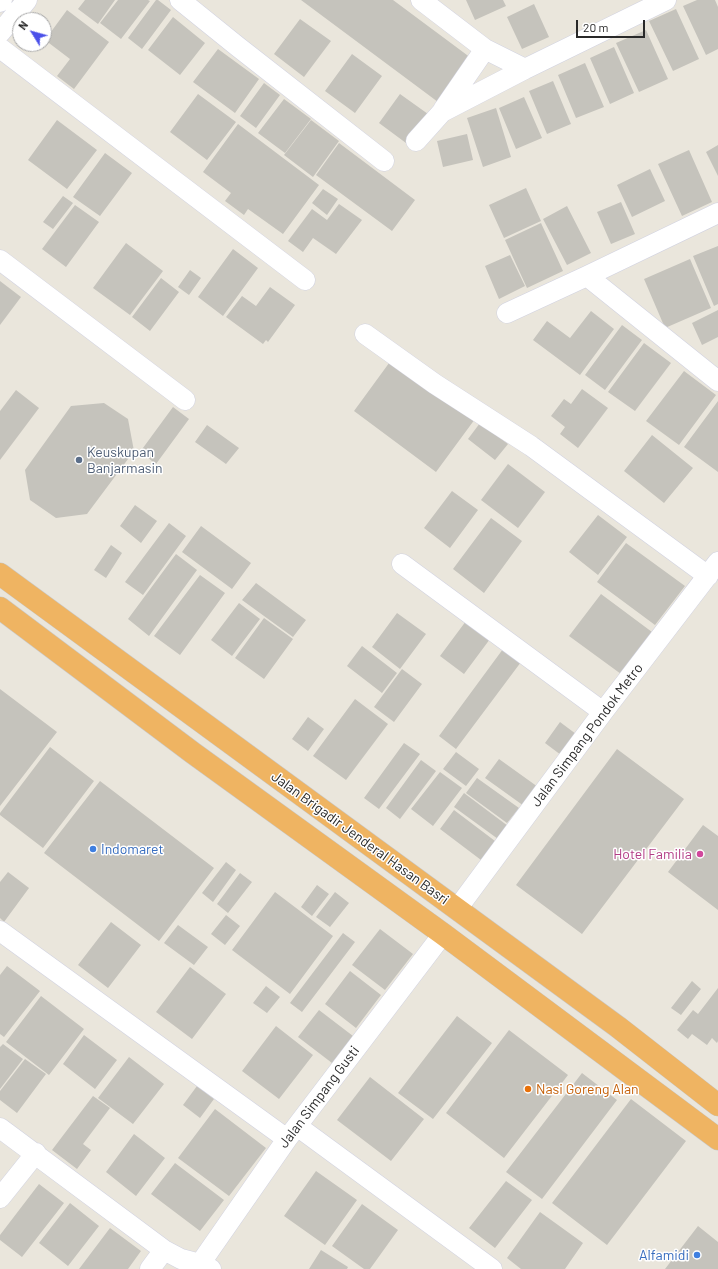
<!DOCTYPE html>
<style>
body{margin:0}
#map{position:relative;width:718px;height:1269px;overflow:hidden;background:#eae6dc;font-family:Barlow,sans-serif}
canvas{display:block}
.north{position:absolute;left:12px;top:12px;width:40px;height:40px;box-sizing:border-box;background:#fff;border:1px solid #a9a9a9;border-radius:50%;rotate:307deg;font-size:11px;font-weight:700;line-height:16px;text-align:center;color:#292929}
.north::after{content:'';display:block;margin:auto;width:14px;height:18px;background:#4a50e9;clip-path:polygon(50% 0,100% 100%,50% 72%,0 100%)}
.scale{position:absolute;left:576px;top:20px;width:69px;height:18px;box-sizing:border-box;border:2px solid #292929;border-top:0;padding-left:5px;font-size:12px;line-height:14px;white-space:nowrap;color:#292929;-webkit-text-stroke:3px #fff;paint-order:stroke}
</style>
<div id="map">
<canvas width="718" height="1269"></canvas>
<div class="north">N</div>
<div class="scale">20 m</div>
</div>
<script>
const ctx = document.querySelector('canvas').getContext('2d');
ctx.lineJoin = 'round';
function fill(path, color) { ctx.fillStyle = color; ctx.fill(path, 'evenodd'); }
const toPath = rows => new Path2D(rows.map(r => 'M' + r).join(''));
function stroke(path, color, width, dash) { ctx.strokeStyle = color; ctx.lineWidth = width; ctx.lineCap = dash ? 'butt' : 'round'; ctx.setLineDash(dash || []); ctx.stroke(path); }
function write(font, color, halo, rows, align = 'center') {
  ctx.font = font + ' Barlow,sans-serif'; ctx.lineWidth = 3; ctx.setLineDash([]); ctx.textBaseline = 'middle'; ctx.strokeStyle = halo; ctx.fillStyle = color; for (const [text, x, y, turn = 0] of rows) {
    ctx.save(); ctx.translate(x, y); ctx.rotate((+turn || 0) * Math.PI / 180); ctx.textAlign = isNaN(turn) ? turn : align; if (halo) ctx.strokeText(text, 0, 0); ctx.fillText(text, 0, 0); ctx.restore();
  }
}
fill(toPath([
 [85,0,115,0,98,24,78,9],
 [118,0,148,0,150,1,121,39,100,23],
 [156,0,158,0,171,10,142,49,128,38],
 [301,0,393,0,471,58,438,102],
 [466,0,503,0,506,6,475,20],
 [697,0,715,0,718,7,718,49,706,55,683,6],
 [534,4,549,37,522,49,507,17],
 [676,9,699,59,673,71,649,21],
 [67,10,109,42,74,89,57,76,70,59,45,40],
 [173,17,205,43,180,75,148,50],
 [300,19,331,41,304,77,274,54],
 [646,30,668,79,639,92,616,43],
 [614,47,634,93,610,104,590,58],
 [218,49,259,79,235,113,193,82],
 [352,54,382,76,355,113,325,91],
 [585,63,604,107,576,118,558,75],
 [553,81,571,124,547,134,529,91],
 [264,83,280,95,256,128,240,116],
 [198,94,236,122,207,160,170,132],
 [400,94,428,114,406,143,379,123],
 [524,97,542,138,516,149,499,108],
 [284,99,311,119,285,153,258,133],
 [496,108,511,157,483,167,467,118],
 [57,120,97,150,67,189,28,160],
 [311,120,339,141,313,177,284,155],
 [238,124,319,185,283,234,248,209,244,215,225,201,231,193,203,172],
 [467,134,473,160,443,167,437,141],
 [339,143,415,200,392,231,316,175],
 [718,145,718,176,706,152],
 [689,150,712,202,682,216,658,164],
 [105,153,132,173,100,216,73,197],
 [650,169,665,201,632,217,617,185],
 [526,188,541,221,504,238,489,205],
 [323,189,338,199,327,215,312,203],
 [63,196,73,203,53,229,43,222],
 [621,202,635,234,611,244,597,212],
 [339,204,362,220,336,254,313,238,303,252,288,241,312,209,327,220],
 [75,205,99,222,66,267,42,249],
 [567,206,591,253,567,265,543,219],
 [541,223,563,271,527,288,505,240],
 [126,243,163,271,130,315,93,288],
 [718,246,718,304,714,306,693,256],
 [233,249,258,268,223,316,198,297],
 [510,255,525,286,499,299,485,266],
 [690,259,711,308,665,328,644,279],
 [190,270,201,278,189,295,178,287],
 [161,278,179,292,150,331,132,317],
 [0,281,21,297,0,325],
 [270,287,295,305,268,342,266,340,263,344,226,317,242,296,256,306],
 [718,310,718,337,702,345,692,323],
 [591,311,614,329,580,375,533,340,547,321,570,338],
 [622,325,642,340,605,390,585,375],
 [644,343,671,363,635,411,608,392],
 [392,359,475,419,436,472,354,411],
 [684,371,716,395,679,445,646,421],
 [582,389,608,408,578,448,560,434,565,427,551,416,564,399,571,404],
 [16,390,39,408,0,460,0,411],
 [718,401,718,472,684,447],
 [104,403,128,419,134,451,87,514,56,518,30,500,25,470,71,406],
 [173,407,189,419,156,464,140,452],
 [480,423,508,444,495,460,468,439],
 [207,425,239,448,226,464,195,442],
 [652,435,693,468,664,503,624,471],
 [508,464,545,492,518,528,481,500],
 [452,491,478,510,450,548,424,528],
 [135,505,157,521,141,543,120,526],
 [598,515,627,537,598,575,569,552],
 [491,518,522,541,484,593,453,569],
 [169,523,186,536,143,595,125,582],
 [201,526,251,563,232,589,182,552],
 [626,543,685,586,655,625,597,582],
 [111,545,122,553,106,578,94,570],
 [176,554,197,570,149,636,128,619],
 [200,575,225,593,180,655,154,636],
 [256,583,306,620,293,637,242,600],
 [601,594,652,632,621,674,569,636],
 [239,603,260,619,232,656,211,640],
 [397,613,426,634,400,669,372,647],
 [264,618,293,639,264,679,235,658],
 [466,621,490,639,464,674,440,656],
 [362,646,397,673,382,693,347,666],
 [503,649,521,662,456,749,439,736],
 [402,669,422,684,394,722,374,707],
 [0,689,57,732,0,806],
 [355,699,388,724,346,780,313,756],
 [308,717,324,729,308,751,292,739],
 [560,722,576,734,561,755,545,743],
 [404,743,420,754,379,809,364,798],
 [50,747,94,781,43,848,0,815,0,813],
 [617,749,684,799,582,934,516,885],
 [456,752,479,769,466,786,443,769],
 [499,759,538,787,524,806,485,778],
 [421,760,436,771,400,819,386,808],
 [440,772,462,788,433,826,411,809],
 [477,778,519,808,507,823,466,793],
 [100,781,214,868,159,941,44,853],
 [464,793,508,826,498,839,454,807],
 [454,810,495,841,481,860,440,829],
 [703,825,718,836,718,910,668,872],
 [226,862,236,870,213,902,202,893],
 [8,872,29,888,4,922,0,918,0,882],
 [240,873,252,882,228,913,217,904],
 [317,885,329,894,312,916,301,907],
 [275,892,333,936,290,994,232,950],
 [335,892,349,903,330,927,316,917],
 [226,915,240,926,225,945,211,934],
 [111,922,141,945,108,988,78,965],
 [178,925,208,947,194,965,164,943],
 [380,929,413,954,385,990,352,965],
 [343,933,355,942,302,1012,290,1003],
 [7,966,40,991,4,1037,0,1034,0,975],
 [190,967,226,994,192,1039,156,1012],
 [350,971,381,995,356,1028,325,1004],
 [692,981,701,989,681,1015,671,1008],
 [266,986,280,997,267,1013,253,1003],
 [718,988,718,1041,717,1043,712,1038,707,1045,692,1034,688,1039,677,1030,693,1010,698,1014],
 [41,996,84,1029,49,1075,6,1042],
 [319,1010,353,1036,332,1063,298,1037],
 [457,1016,492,1043,433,1119,398,1093],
 [276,1026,313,1055,279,1099,242,1071],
 [509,1030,568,1075,504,1158,446,1113],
 [84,1035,117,1060,95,1089,63,1064],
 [3,1044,23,1059,0,1089,0,1047],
 [129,1057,164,1084,133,1124,98,1098],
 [25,1059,46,1074,17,1113,0,1100,0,1091],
 [582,1073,617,1100,542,1199,506,1172],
 [370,1077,424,1119,391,1161,337,1120],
 [197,1086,214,1099,200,1118,183,1105],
 [93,1096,110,1108,83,1144,91,1150,77,1169,52,1150],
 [631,1099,686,1141,607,1245,552,1203],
 [215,1109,266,1148,229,1196,178,1158],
 [134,1134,165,1158,136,1196,106,1172],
 [175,1163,224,1200,200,1231,151,1194],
 [316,1171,357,1200,325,1245,284,1216],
 [506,1181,532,1200,495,1248,469,1228],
 [39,1184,64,1203,22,1257,0,1240,0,1235],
 [70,1203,99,1226,68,1266,39,1243],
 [362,1204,398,1230,370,1269,364,1269,332,1246],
 [540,1212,583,1243,565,1269,521,1269,507,1258],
 [698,1226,718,1242,718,1269,665,1269],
 [110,1228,141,1251,128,1269,79,1269],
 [321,1250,348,1267,347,1269,309,1269]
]), '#c5c3bc');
const street = toPath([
 [180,0,237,46,384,161],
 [421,0,485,49,525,69],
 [0,2,2,0],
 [0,33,27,0],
 [0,48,305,280],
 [443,110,485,49],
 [416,141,442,112,525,69,666,0],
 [0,260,185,400],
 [587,276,718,381],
 [507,313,587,276,718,213],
 [365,334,435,384,531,446,708,576],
 [402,564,603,712],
 [457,909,603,712,718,562],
 [0,931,287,1139],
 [297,1126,492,1269],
 [0,1128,164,1250,181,1259,200,1264,211,1269],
 [0,1198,36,1153],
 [200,1264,287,1139,443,934],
 [150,1269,164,1250]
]);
const highway = toPath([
 [0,574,618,1027,718,1105],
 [0,608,193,753,443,934,718,1139]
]);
stroke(street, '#d1d2e0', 21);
stroke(highway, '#c7c7c7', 23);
stroke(street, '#fff', 20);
stroke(highway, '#efb462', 22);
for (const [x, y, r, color] of [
 [79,460,4,"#5c6f8a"],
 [93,849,4,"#3f7fe0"],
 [700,854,4,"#d1479c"],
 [528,1089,4,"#e8710a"],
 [697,1255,4,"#3f7fe0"]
]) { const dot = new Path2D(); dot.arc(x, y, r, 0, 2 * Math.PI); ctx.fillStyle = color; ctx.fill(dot); stroke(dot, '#fff', 1.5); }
write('14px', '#4e5e75', '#fff', [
 ["Keuskupan",87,452],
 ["Banjarmasin",87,468]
], 'left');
write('14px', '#292929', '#fff', [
 ["Jalan Simpang Pondok Metro",587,735,-53],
 ["Jalan Brigadir Jenderal Hasan Basri",360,838,36],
 ["Jalan Simpang Gusti",319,1097,-53]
]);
write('14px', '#366cbe', '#fff', [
 ["Indomaret",101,849],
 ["Alfamidi",689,1255,"right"]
], 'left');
write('14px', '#b23c85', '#fff', [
 ["Hotel Familia",692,854]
], 'right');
write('14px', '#c56008', '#fff', [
 ["Nasi Goreng Alan",536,1089]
], 'left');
</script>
